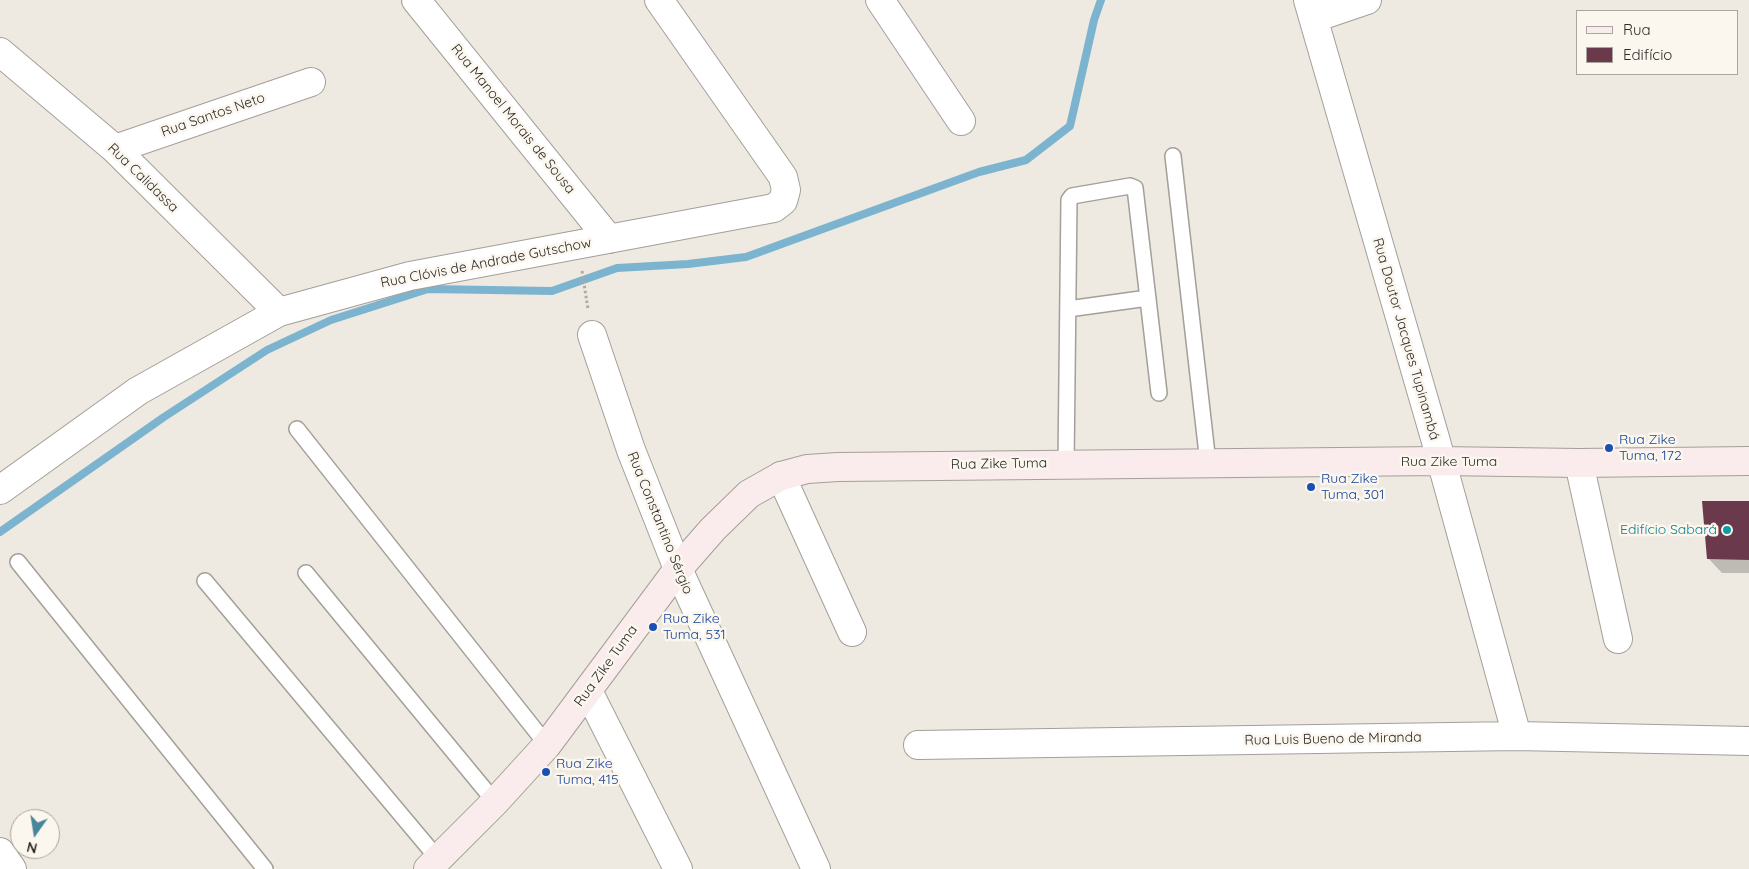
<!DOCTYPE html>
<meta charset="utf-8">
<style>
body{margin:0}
#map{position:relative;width:1749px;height:869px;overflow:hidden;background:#eee9e1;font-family:Quicksand,sans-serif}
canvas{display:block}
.legend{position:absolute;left:1576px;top:10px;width:162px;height:65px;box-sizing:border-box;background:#fbf6ee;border:1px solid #a9a59f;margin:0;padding:6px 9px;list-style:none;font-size:15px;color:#2d2b29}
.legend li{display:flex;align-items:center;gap:10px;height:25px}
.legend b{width:25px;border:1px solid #a9a59f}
.north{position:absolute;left:10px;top:809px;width:50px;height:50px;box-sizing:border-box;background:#fbf6ee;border:1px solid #a9a59f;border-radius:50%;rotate:193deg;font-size:14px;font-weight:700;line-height:20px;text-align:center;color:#2d2b29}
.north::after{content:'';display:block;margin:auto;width:18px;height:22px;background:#468899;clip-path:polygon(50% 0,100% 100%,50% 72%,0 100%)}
</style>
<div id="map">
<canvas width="1749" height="869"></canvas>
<ul class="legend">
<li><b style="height:6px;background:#faebec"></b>Rua</li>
<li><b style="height:14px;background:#6a3a4c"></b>Edifício</li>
</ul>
<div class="north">N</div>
</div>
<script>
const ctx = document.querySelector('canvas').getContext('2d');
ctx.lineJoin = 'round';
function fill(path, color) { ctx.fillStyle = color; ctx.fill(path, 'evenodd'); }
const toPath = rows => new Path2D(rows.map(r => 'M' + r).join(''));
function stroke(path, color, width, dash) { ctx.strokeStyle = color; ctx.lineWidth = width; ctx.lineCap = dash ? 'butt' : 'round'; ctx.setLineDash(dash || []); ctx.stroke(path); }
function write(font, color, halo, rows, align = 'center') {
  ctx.font = font + ' Quicksand,sans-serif'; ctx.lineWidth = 5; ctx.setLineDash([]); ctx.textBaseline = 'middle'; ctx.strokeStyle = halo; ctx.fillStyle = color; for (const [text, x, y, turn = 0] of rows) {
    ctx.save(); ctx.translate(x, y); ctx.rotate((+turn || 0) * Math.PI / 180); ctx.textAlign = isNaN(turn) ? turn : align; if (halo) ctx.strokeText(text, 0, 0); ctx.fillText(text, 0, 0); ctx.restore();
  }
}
fill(toPath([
 [1749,502,1749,573,1722,573,1708,558]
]), '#0003');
stroke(toPath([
 [0,532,164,417,267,350,331,320,428,289,552,291,617,268,688,264,746,257,979,172,1026,160,1070,126,1094,20,1101,0]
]), '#7cb4d0', 8);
fill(toPath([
 [1702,501,1749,501,1749,560,1707,559]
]), '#6a3a4c');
const lane = toPath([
 [1173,156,1208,463],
 [1068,309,1148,298],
 [297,429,547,745],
 [1066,464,1069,200,1072,196,1130,186,1135,188,1159,393],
 [18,562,265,869],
 [306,573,495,802],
 [205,581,439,860]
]);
const street = toPath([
 [416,0,609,239],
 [880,0,961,121],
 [1308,0,1435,438,1517,736],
 [1314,18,1367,0],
 [0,52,115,149,279,312],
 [115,149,311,82],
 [592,335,631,450,678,569,816,869],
 [1579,463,1618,639],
 [781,476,852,632],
 [0,490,138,391,279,312,410,276,774,208,783,201,786,190,783,177,659,0],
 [588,691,678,869],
 [918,745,1517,736,1749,741],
 [0,852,12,869]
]);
const secondary = toPath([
 [428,869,495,802,547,745,678,569,713,529,749,494,781,476,807,469,838,467,1440,461,1579,463,1749,461]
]);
stroke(lane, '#a49f98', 18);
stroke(street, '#a49f98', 30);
stroke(secondary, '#a49f98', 30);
stroke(toPath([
 [582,271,588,309]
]), '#aeaaa4', 3, [2.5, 2.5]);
stroke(lane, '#fff', 15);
stroke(street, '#fff', 28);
stroke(secondary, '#faebec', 28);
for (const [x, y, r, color] of [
 [1609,448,5,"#1a4fb4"],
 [1311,487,5,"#1a4fb4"],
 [1727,530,5,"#0f9aa8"],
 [653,627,5,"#1a4fb4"],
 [546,772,5,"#1a4fb4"]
]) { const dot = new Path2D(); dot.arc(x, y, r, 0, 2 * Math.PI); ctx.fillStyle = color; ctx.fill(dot); stroke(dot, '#fbf6ee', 2); }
write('14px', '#2d2b29', '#fbf6ee', [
 ["Rua Santos Neto",213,115,-19],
 ["Rua Manoel Morais de Sousa",513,119,51],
 ["Rua Calidassa",143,178,44],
 ["Rua Clóvis de Andrade Gutschow",486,263,-11],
 ["Rua Doutor Jacques Tupinambá",1406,339,74],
 ["Rua Zike Tuma",1449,462],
 ["Rua Zike Tuma",999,464,-1],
 ["Rua Constantino Sérgio",660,523,68],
 ["Rua Zike Tuma",606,666,-54],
 ["Rua Luis Bueno de Miranda",1333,739,-1]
]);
write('14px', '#164399', '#fbf6ee', [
 ["Rua Zike",1619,440],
 ["Tuma, 172",1619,456],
 ["Rua Zike",1321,479],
 ["Tuma, 301",1321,495],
 ["Rua Zike",663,619],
 ["Tuma, 531",663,635],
 ["Rua Zike",556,764],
 ["Tuma, 415",556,780]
], 'left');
write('14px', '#0d838f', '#fbf6ee', [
 ["Edifício Sabará",1717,530]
], 'right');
</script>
